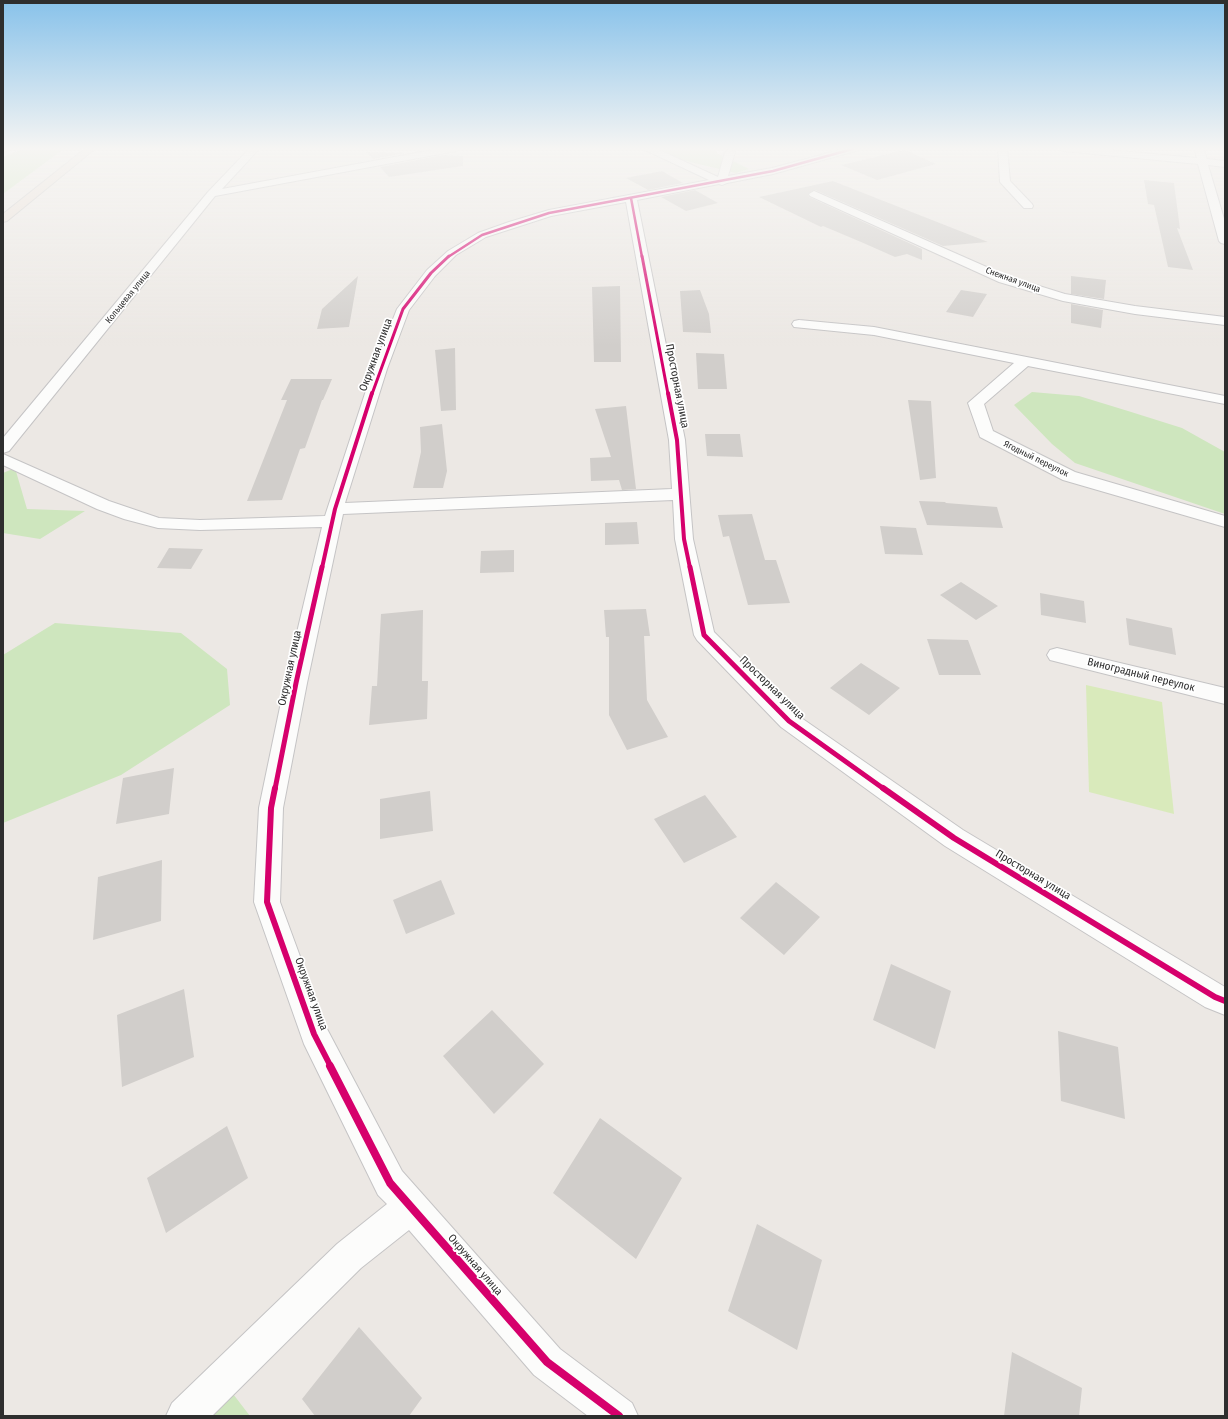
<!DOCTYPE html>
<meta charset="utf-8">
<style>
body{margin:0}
#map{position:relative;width:1228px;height:1419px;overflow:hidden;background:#ece8e4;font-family:"Fira Sans Condensed",sans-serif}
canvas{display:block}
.frame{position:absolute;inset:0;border:4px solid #2e2e2e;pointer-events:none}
</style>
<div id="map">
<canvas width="1228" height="1419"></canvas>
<div class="frame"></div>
</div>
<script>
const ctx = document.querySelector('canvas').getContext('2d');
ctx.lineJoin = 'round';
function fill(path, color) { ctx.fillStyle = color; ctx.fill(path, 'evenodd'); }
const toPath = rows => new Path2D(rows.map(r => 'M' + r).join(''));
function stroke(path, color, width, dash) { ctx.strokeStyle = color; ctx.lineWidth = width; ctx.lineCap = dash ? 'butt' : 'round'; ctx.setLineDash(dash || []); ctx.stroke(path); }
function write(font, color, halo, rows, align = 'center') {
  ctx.font = font + ' "Fira Sans Condensed",sans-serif'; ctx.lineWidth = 3.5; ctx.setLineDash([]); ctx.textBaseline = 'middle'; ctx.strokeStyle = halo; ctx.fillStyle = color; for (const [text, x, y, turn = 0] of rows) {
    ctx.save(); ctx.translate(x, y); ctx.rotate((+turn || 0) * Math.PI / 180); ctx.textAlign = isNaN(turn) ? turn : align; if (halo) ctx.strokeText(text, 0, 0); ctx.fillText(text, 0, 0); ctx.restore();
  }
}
fill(toPath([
 [26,148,65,148,3,194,3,157],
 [646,148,714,148,717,153,749,169,736,173,682,160],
 [1032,392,1079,396,1128,411,1182,428,1225,452,1225,514,1075,463,1052,444,1014,405],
 [15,468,27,509,85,511,40,539,3,533,3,473],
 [55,623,181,633,227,669,230,705,121,775,3,823,3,655],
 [230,1390,250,1416,208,1416]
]), '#cee6be');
fill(toPath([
 [1086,685,1162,702,1174,814,1089,792]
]), '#d9eabb');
fill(toPath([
 [905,150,936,164,877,180,841,165],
 [366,152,405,153,373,159],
 [442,155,463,156,463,166,389,177,380,167],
 [662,171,683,183,648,190,626,178],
 [1144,180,1174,183,1180,229,1177,228,1193,270,1168,267,1154,205,1148,204],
 [833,181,988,242,943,246,815,190,808,194,809,197,922,249,922,260,907,254,895,257,861,242,823,226,821,227,759,197],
 [695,190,718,203,686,211,661,197],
 [358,276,349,327,317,329,322,309],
 [1071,276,1106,280,1104,299,1071,294],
 [620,286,621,362,594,362,592,287],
 [700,290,709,314,711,333,683,332,680,291],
 [961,290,987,294,973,317,946,312],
 [1071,304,1103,310,1101,328,1071,323],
 [455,348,456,410,441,411,435,350],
 [696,353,724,354,727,389,698,389],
 [291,379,332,379,323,400,322,400,305,448,300,449,282,500,247,501,287,400,281,400],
 [908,400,931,401,936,478,920,480],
 [626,406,636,489,622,490,619,480,591,481,590,458,611,457,595,409],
 [442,424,447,471,443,488,413,488,421,452,420,427],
 [705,434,740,434,743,457,707,456],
 [919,501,945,502,946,503,997,507,1003,528,927,525],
 [752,514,765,560,776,560,790,603,748,605,729,536,723,537,718,515],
 [637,522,639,544,605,545,605,523],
 [880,526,916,528,923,555,885,554],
 [169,548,203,549,191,569,157,568],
 [514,550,514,572,480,573,481,551],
 [961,582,998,606,976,620,940,595],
 [1040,593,1084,601,1086,623,1041,615],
 [646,609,650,636,644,636,647,700,668,737,627,750,609,715,609,637,606,637,604,610],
 [423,610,422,681,428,681,427,719,369,725,372,686,377,686,381,614],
 [1126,618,1172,628,1176,655,1129,645],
 [927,639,968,640,981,675,939,675],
 [861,663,900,688,869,715,830,688],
 [174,768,169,814,116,824,123,778],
 [430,791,433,831,380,839,380,799],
 [705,795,737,837,684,863,654,819],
 [162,860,161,921,93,940,98,877],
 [441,880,455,914,406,934,393,900],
 [776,882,820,917,784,955,740,918],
 [891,964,951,991,935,1049,873,1020],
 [184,989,194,1057,122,1087,117,1015],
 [492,1010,544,1064,494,1114,443,1056],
 [1058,1031,1118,1047,1125,1119,1061,1101],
 [600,1118,682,1178,636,1259,553,1193],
 [227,1126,248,1178,166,1233,147,1178],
 [757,1224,822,1260,797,1350,728,1311],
 [359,1327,422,1398,409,1416,315,1416,302,1399],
 [1012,1352,1082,1388,1079,1416,1004,1416]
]), '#d1cecb');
const minor = toPath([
 [3,148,12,148,10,150,3,152,3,148],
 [250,148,260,148,222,189,443,148,461,148,456,151,215,196,9,451,3,453,3,438,208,192,250,148],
 [644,148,655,148,718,177,725,152,730,149,735,152,728,176,772,168,847,148,861,148,859,150,773,174,727,183,722,185,719,184,637,200,685,440,693,539,714,632,797,715,963,830,1225,987,1225,1015,1205,1007,945,846,781,727,697,640,694,635,675,539,673,500,343,514,307,683,283,808,280,902,326,1027,402,1171,560,1349,632,1403,638,1416,588,1416,534,1375,409,1230,361,1268,212,1416,166,1416,172,1403,337,1244,387,1204,378,1195,304,1044,254,902,259,808,285,683,322,527,200,530,158,528,124,519,97,509,3,465,3,454,109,501,159,518,200,520,325,516,373,369,397,309,427,270,448,251,478,233,509,222,549,210,709,180,645,150,644,148],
 [626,202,669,440,672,489,345,503,387,369,409,310,435,276,456,255,486,237,551,216,626,202],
 [998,148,1007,148,1010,181,1032,204,1033,206,1032,208,1024,208,1000,182,998,148],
 [1058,148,1087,148,1197,158,1194,149,1195,148,1203,148,1207,159,1225,161,1225,167,1208,165,1225,222,1225,244,1221,243,1219,241,1198,164,1063,151,1058,148],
 [814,191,1007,276,1065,294,1135,306,1225,317,1225,325,1135,314,1063,301,999,282,810,196,809,194,814,191],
 [799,320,874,327,1225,396,1225,404,1028,366,984,404,993,431,1075,472,1225,516,1225,527,1063,480,980,437,968,403,1014,363,874,335,794,327,792,324,794,321,799,320],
 [1057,648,1225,688,1225,704,1050,660,1047,655,1050,650,1057,648]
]);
const highway = toPath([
 [86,148,96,148,7,221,3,222,3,214,86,148]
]);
stroke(minor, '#c5c4c5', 2);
stroke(highway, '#c6c5c4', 2);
fill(minor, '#fcfcfb');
fill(highway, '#eadfd6');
stroke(toPath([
 [631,198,642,257],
 [448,257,482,235,549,213,773,171,856,148]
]), '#d6006c', 2.5);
stroke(toPath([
 [642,256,668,394],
 [372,394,403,309,431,273,449,256]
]), '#d6006c', 3);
stroke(toPath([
 [668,393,677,440,684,539,690,568],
 [322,568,335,509,372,393]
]), '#d6006c', 4);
stroke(toPath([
 [690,567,704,635,789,721,884,789],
 [275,789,296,683,322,567]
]), '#d6006c', 5);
stroke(toPath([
 [275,788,271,808,267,902,314,1034,331,1067],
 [883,788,954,838,1215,997,1225,1001]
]), '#d6006c', 6);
stroke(toPath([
 [330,1066,390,1183,547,1362,619,1416]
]), '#d6006c', 8);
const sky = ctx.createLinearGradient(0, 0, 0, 346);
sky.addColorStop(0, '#88c2ea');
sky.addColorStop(0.43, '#f6f5f3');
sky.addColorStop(1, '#f6f5f300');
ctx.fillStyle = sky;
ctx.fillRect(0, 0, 1228, 346);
write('9px', '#2e2e2e', '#fff', [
 ["Снежная улица",1013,280,20],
 ["Кольцевая улица",128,297,-51],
 ["Ягодный переулок",1036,459,26]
]);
write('11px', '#2e2e2e', '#fff', [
 ["Окружная улица",376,355,-70],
 ["Просторная улица",677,386,79],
 ["Окружная улица",290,668,-78],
 ["Виноградный переулок",1141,675,14],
 ["Просторная улица",772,688,44],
 ["Просторная улица",1033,875,31],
 ["Окружная улица",311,994,70],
 ["Окружная улица",475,1265,49]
]);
</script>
